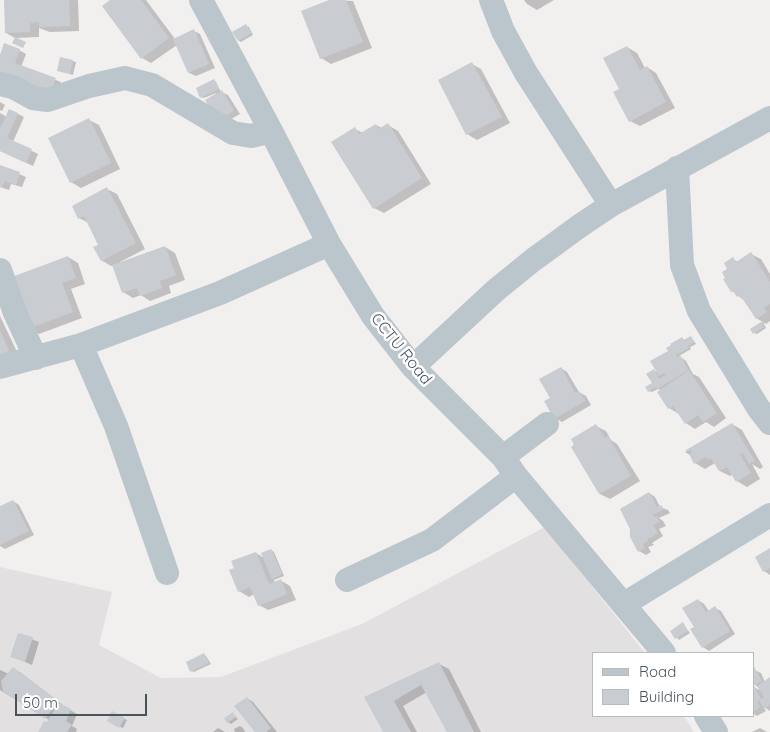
<!DOCTYPE html>
<style>
body{margin:0}
#map{position:relative;width:770px;height:732px;overflow:hidden;background:#f2efef;font-family:Quicksand,sans-serif}
canvas{display:block}
.legend{position:absolute;left:592px;top:652px;width:162px;height:65px;box-sizing:border-box;background:#fff;border:1px solid #b5bbbe;margin:0;padding:6px 9px;list-style:none;font-size:15px;color:#47545c}
.legend li{display:flex;align-items:center;gap:10px;height:25px}
.legend b{width:25px;border:1px solid #b5bbbe}
.scale{position:absolute;left:15px;top:694px;width:132px;height:22px;box-sizing:border-box;border:2px solid #47545c;border-top:0;padding-left:6px;font-size:15px;line-height:18px;white-space:nowrap;color:#47545c;-webkit-text-stroke:4px #fff;paint-order:stroke}
</style>
<div id="map">
<canvas width="770" height="732"></canvas>
<ul class="legend">
<li><b style="height:6px;background:#bbc5cc"></b>Road</li>
<li><b style="height:14px;background:#c9cdd2"></b>Building</li>
</ul>
<div class="scale">50 m</div>
</div>
<script>
const ctx = document.querySelector('canvas').getContext('2d');
ctx.lineJoin = 'round';
function fill(path, color) { ctx.fillStyle = color; ctx.fill(path, 'evenodd'); }
const toPath = rows => new Path2D(rows.map(r => 'M' + r).join(''));
function stroke(path, color, width, dash) { ctx.strokeStyle = color; ctx.lineWidth = width; ctx.lineCap = dash ? 'butt' : 'round'; ctx.setLineDash(dash || []); ctx.stroke(path); }
function write(font, color, halo, rows, align = 'center') {
  ctx.font = font + ' Quicksand,sans-serif'; ctx.lineWidth = 5; ctx.setLineDash([]); ctx.textBaseline = 'middle'; ctx.strokeStyle = halo; ctx.fillStyle = color; for (const [text, x, y, turn = 0] of rows) {
    ctx.save(); ctx.translate(x, y); ctx.rotate((+turn || 0) * Math.PI / 180); ctx.textAlign = isNaN(turn) ? turn : align; if (halo) ctx.strokeText(text, 0, 0); ctx.fillText(text, 0, 0); ctx.restore();
  }
}
fill(toPath([
 [545,527,645,653,594,653,594,716,684,716,694,732,0,732,0,567,112,592,99,645,161,678,221,677,362,624]
]), '#e3e0e1');
fill(toPath([
 [5,0,78,0,79,31,50,32,39,28,39,37,15,38,6,33],
 [112,0,146,0,175,39,194,31,200,34,215,68,196,76,189,73,177,45,151,63,142,58],
 [332,0,353,1,372,48,331,64,321,58],
 [524,0,554,0,537,10,527,4],
 [246,26,249,27,253,35,241,42,238,40],
 [627,47,637,53,645,68,647,67,656,73,675,108,640,126,630,121,621,89],
 [19,50,26,54,21,67,61,82,57,96,0,58],
 [61,58,76,62,73,75,59,71],
 [472,64,481,69,510,123,477,140,467,134],
 [214,80,216,82,221,92,228,95,240,114,224,123,216,93,204,98,201,97],
 [0,102,5,105,2,111,0,110],
 [0,113,7,117,18,114,24,117,13,142,38,154,33,166,0,151],
 [89,120,99,125,120,169,81,188,71,182],
 [376,125,382,128,388,125,398,131,431,184,384,213,374,208,355,129,363,133],
 [0,166,26,177,22,187,11,184,9,190,0,187],
 [107,189,117,194,145,249,120,262,120,263,165,247,175,253,185,280,169,286,171,293,150,301,141,295,133,298,123,292,113,265,111,266,101,260,100,245,89,223,79,218],
 [751,254,761,259,770,274,770,321,766,324,756,318,745,301,732,291,729,269,733,259,738,262],
 [68,257,78,263,85,284,71,289,82,318,39,334,30,328],
 [0,316,19,356,0,372],
 [763,322,766,328,757,334,754,333,752,329],
 [691,337,696,344,690,347,691,349,679,356,686,361,693,374,699,377,726,418,714,427,706,422,695,429,686,423,679,414,669,408,661,390,658,389,652,392,649,391,653,384,654,371,659,373,670,351,682,338,686,341],
 [561,368,567,372,579,392,586,396,591,405,562,422,555,418,551,399],
 [732,424,742,430,763,467,760,469,752,464,760,479,747,487,737,481,733,474,730,476,720,471,715,463,705,469,695,463,691,456,685,452],
 [596,426,606,431,611,440,617,444,640,481,610,499,600,494,572,447],
 [649,493,655,497,660,507,668,510,670,513,659,518,663,521,666,526,659,529,663,536,652,543,654,545,648,547,651,552,646,555,639,551],
 [13,501,19,505,34,535,5,549,0,546,0,508],
 [271,550,274,552,284,576,274,580,275,583,280,580,290,586,296,600,268,610,259,605,254,594,249,597,239,591,256,553,264,558],
 [770,550,770,575,764,571],
 [698,600,704,604,709,611,715,608,721,611,735,634,709,651,703,647,696,627],
 [683,624,690,633,679,640,671,631],
 [19,634,39,642,32,665,11,656],
 [204,655,206,656,211,664,194,672,191,671],
 [439,664,449,669,481,732,449,732,427,692,403,706,417,732,385,732,366,698],
 [0,670,9,674,20,672,63,705,63,706,77,714,72,726,77,729,76,732,40,732,49,720,0,690],
 [754,670,761,673,765,682,770,679,770,711,763,706,766,711,757,716,754,714,754,687,759,690,759,688,754,684],
 [247,698,253,702,277,732,256,732],
 [112,713,127,720,123,728,108,721],
 [233,714,238,719,231,724,228,722],
 [240,726,243,728,245,732,235,732,234,729],
 [218,728,225,732,213,732],
 [760,728,767,732,752,732]
]), '#0003');
fill(toPath([
 [4,0,69,0,70,26,39,27,39,22,30,23,30,32,5,33],
 [110,0,141,0,169,38,141,59,102,6],
 [329,0,346,0,363,42,320,59,301,11],
 [246,24,251,33,238,41,232,32],
 [194,29,209,64,188,73,173,39],
 [15,37,26,42,23,48,12,43],
 [4,43,20,49,15,63,56,78,50,94,0,77,0,55],
 [627,46,640,70,647,66,666,102,629,122,613,92,619,89,603,58],
 [60,57,73,60,70,74,57,71],
 [472,62,502,117,466,135,438,80],
 [214,79,219,89,200,98,196,88],
 [222,90,234,111,217,120,205,100],
 [9,109,18,113,7,138,32,149,26,163,0,151,0,129],
 [89,118,111,163,70,183,48,138],
 [388,123,422,178,373,209,331,142,355,127,359,134,376,124,379,129],
 [0,165,20,172,16,185,5,181,2,187,0,187],
 [107,187,136,243,101,261,93,247,98,245,84,216,78,219,72,206],
 [165,246,176,275,160,281,162,288,140,296,137,288,122,293,112,265],
 [751,252,770,282,770,304,764,307,767,312,756,319,740,295,737,297,733,291,731,292,723,279,725,278,722,272,727,269,724,263,733,257,736,262],
 [68,256,76,278,62,283,73,312,28,329,9,278],
 [761,322,764,327,753,334,750,329],
 [0,330,9,351,0,355],
 [691,336,694,342,688,346,689,348,676,355,677,357,680,355,688,370,657,389,656,387,648,392,645,387,652,383,646,374,654,369,659,379,666,375,664,373,659,376,650,361,668,351,666,348,671,345,670,344,682,337,685,342,685,339],
 [561,367,575,393,579,391,585,401,554,419,544,401,550,398,539,379],
 [689,370,717,413,703,422,698,415,685,424,673,406,668,409,657,392],
 [732,423,755,461,749,464,743,453,740,454,751,473,736,482,727,467,719,471,711,458,708,460,706,457,694,464,689,454,692,452,691,450,687,452,686,450],
 [596,424,605,438,608,436,631,476,599,494,571,447,574,445,571,439],
 [649,492,657,507,661,505,664,509,653,515,654,517,656,516,660,522,653,525,658,533,654,534,655,536,647,539,648,541,643,544,645,548,638,552,630,537,630,529,620,509],
 [13,500,29,531,0,545,0,506],
 [770,548,770,568,763,572,755,557],
 [271,549,282,574,272,579,261,553],
 [256,552,269,584,281,579,287,594,258,606,250,587,238,592,229,570,234,568,231,561],
 [698,599,706,612,715,606,730,631,702,648,690,629,694,627,682,608],
 [683,622,688,631,675,639,670,631],
 [18,633,33,637,25,662,10,657],
 [204,653,209,663,190,672,186,662],
 [439,662,474,732,447,732,421,685,394,701,411,732,383,732,364,697],
 [13,667,58,701,45,719,3,691,1,681],
 [754,667,762,681,754,685],
 [770,677,770,705,764,709,759,700,757,702,760,707,754,711,754,686,761,699,764,697,757,686],
 [247,697,271,728,266,732,255,732,234,706],
 [59,703,71,709,66,721,72,725,67,732,38,732,44,721,47,722],
 [112,711,125,718,119,728,107,721],
 [233,712,236,717,227,723,224,718]
]), '#c9cdd2');
stroke(toPath([
 [201,0,271,131,329,244,373,316,413,367,503,457,516,476,664,653],
 [491,0,503,31,526,73,611,205],
 [0,84,13,87,33,98,48,100,89,86,125,78,152,85,233,133,251,136,271,131],
 [677,168,682,265,699,311,759,409,770,423],
 [0,270,15,313,36,358],
 [81,345,116,426,167,573],
 [0,367,81,345,220,293,329,244],
 [413,367,496,290,533,260,581,225,611,205,770,118],
 [503,457,547,424],
 [347,580,432,540,516,476],
 [624,604,770,515],
 [706,716,716,732]
]), '#bbc5cc', 24);
write('16px', '#47545c', '#fff', [
 ["CCTU Road",401,349,51]
]);
</script>
